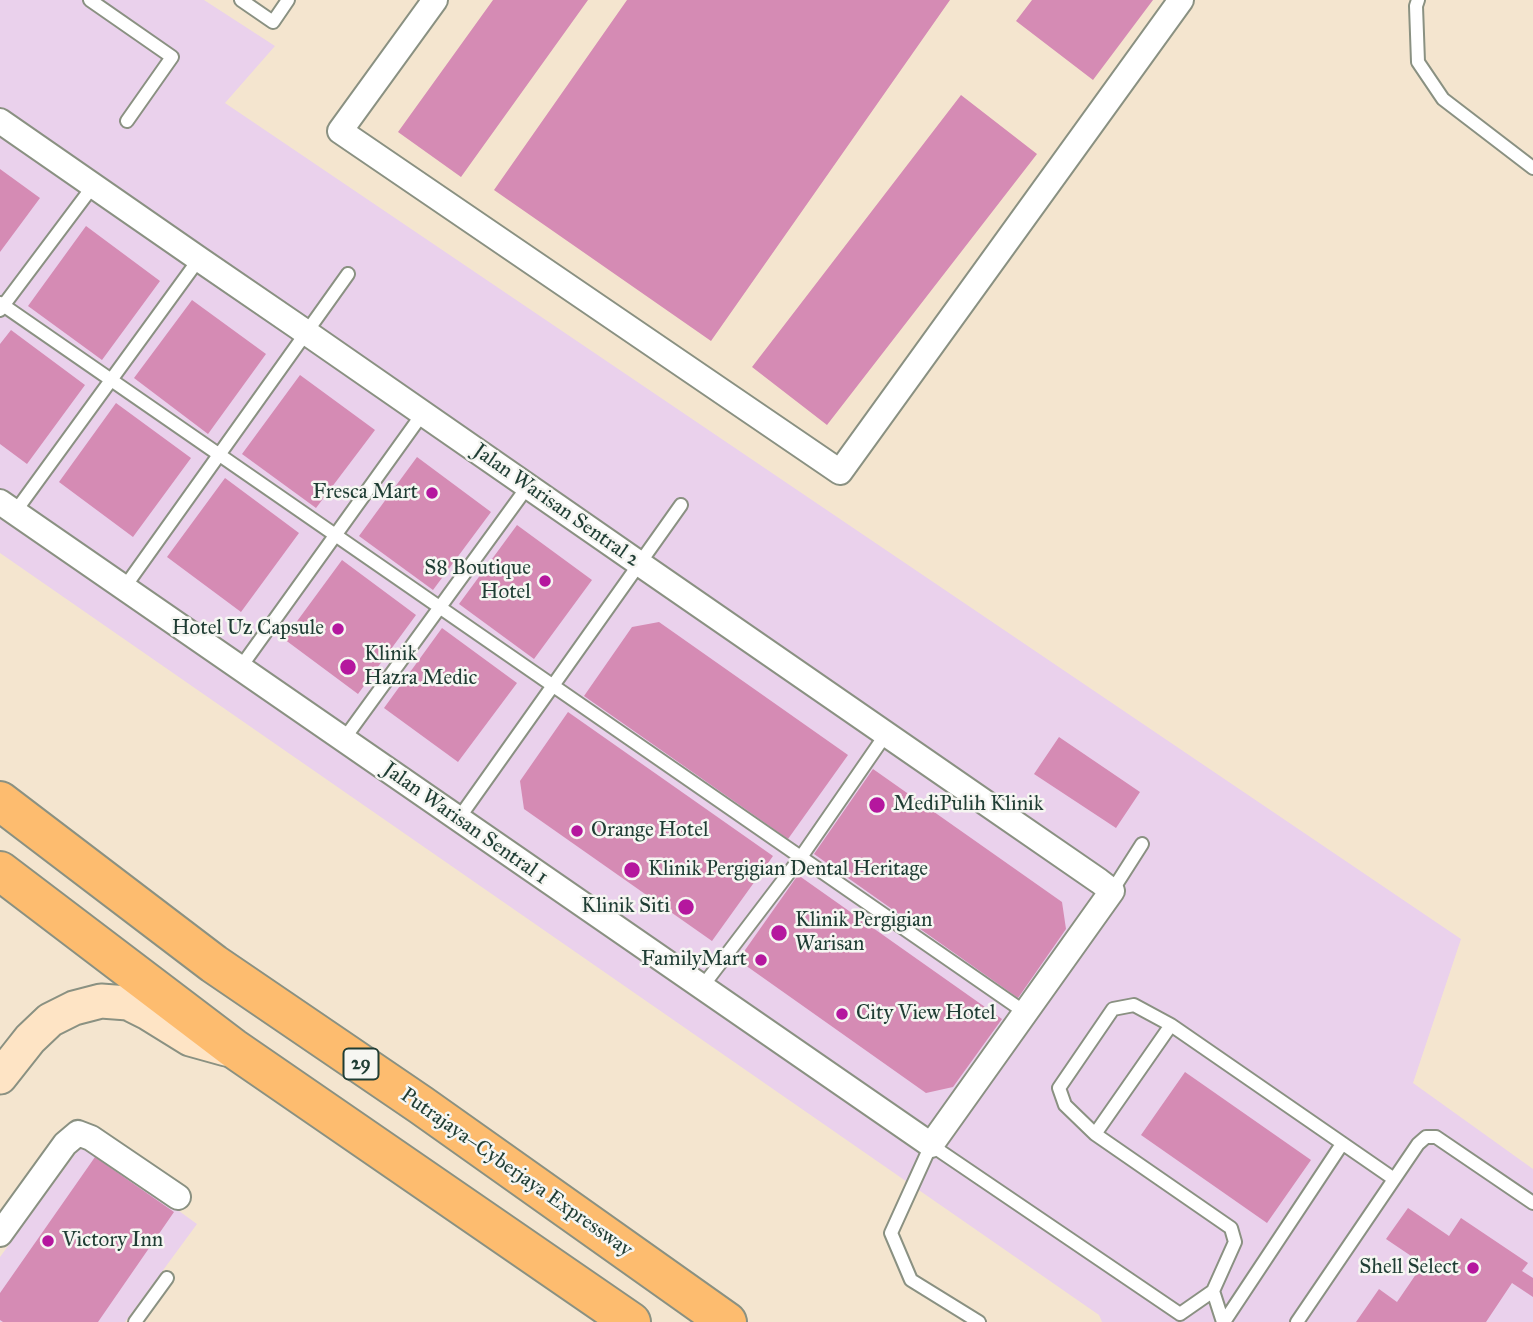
<!DOCTYPE html>
<meta charset="utf-8">
<style>
body{margin:0}
canvas{display:block;background:#f4e5cf}
</style>
<canvas width="1533" height="1322"></canvas>
<script>
const ctx = document.querySelector('canvas').getContext('2d');
ctx.lineJoin = 'round';
function fill(path, color) { ctx.fillStyle = color; ctx.fill(path, 'evenodd'); }
const toPath = rows => new Path2D(rows.map(r => 'M' + r).join(''));
function stroke(path, color, width, dash) { ctx.strokeStyle = color; ctx.lineWidth = width; ctx.lineCap = dash ? 'butt' : 'round'; ctx.setLineDash(dash || []); ctx.stroke(path); }
function write(font, color, halo, rows, align = 'center') {
  ctx.font = font + ' "IM FELL Great Primer",serif'; ctx.lineWidth = 5; ctx.setLineDash([]); ctx.textBaseline = 'middle'; ctx.strokeStyle = halo; ctx.fillStyle = color; for (const [text, x, y, turn = 0] of rows) {
    ctx.save(); ctx.translate(x, y); ctx.rotate((+turn || 0) * Math.PI / 180); ctx.textAlign = isNaN(turn) ? turn : align; if (halo) ctx.strokeText(text, 0, 0); ctx.fillText(text, 0, 0); ctx.restore();
  }
}
fill(toPath([
 [0,0,204,0,275,46,225,103,1461,939,1413,1083,1533,1169,1533,1322,1102,1322,1099,1315,0,553],
 [89,1146,197,1224,125,1322,0,1322,0,1257,78,1150]
]), '#ead1ec');
fill(toPath([
 [493,0,588,0,461,177,398,132],
 [627,0,950,0,711,341,494,190],
 [1032,0,1153,0,1093,80,1016,21],
 [961,95,1037,154,827,425,752,367],
 [0,169,40,198,0,252],
 [86,226,160,281,102,360,28,306],
 [192,300,266,354,208,434,134,378],
 [11,330,85,385,27,464,0,444,0,344],
 [300,375,375,430,316,508,242,454],
 [116,403,191,458,133,537,59,482],
 [417,457,491,512,433,590,359,536],
 [225,478,299,533,241,612,167,557],
 [517,525,592,580,534,659,459,604],
 [342,560,416,615,358,694,284,639],
 [659,622,848,755,788,839,584,696,632,627],
 [442,628,517,683,458,762,384,708],
 [568,712,773,856,712,941,524,809,520,781],
 [1059,737,1140,792,1116,828,1034,774],
 [873,769,1062,902,1066,929,1018,998,814,854],
 [798,875,1002,1019,953,1087,926,1093,738,960],
 [1185,1072,1311,1160,1267,1223,1141,1135],
 [95,1157,174,1212,98,1322,3,1322,0,1320,0,1293],
 [1408,1208,1449,1236,1461,1218,1528,1263,1522,1271,1533,1278,1533,1297,1512,1283,1486,1322,1356,1322,1379,1289,1397,1302,1423,1264,1386,1239]
]), '#d58bb4');
const lane = toPath([
 [90,0,172,57,127,121],
 [241,0,273,22,288,0],
 [1418,0,1416,6,1418,62,1443,99,1533,168],
 [0,303,1026,1013],
 [0,310,93,186],
 [15,512,199,259],
 [124,588,348,274],
 [240,668,423,413],
 [344,739,528,486],
 [459,818,681,505],
 [1112,891,1142,844],
 [702,987,801,857,886,734],
 [1095,1134,1171,1025],
 [1213,1291,1223,1322],
 [1180,1314,1213,1291,1235,1242,1231,1228,1095,1134,1065,1105,1059,1088,1113,1009,1134,1005,1171,1025,1394,1179],
 [135,1322,167,1278],
 [979,1322,911,1280,891,1233,931,1145,1180,1314],
 [1224,1322,1342,1144],
 [1297,1322,1418,1144,1426,1137,1436,1137,1533,1203]
]);
const street = toPath([
 [435,0,340,131,840,472,1181,0],
 [0,121,199,259,307,333,640,564,983,801,1099,881,1112,891,931,1145,0,502],
 [0,1234,65,1144,78,1133,91,1138,178,1197]
]);
const secondary = toPath([
 [0,1077,30,1039,50,1020,74,1008,101,1001,128,1003,148,1013,190,1039,226,1049]
]);
const highway = toPath([
 [0,801,214,964,421,1105,727,1322],
 [0,871,233,1048,631,1322]
]);
stroke(lane, '#8a9182', 16);
stroke(street, '#8a9182', 28);
stroke(secondary, '#8a9182', 37);
stroke(highway, '#8a9182', 42);
stroke(lane, '#fff', 12);
stroke(street, '#fff', 24);
stroke(secondary, '#fee4c5', 33);
stroke(highway, '#fdbc6f', 38);
for (const [x, y, r, color] of [
 [432,493,7,"#b5179e"],
 [545,581,7,"#b5179e"],
 [338,629,7,"#b5179e"],
 [348,667,9,"#b5179e"],
 [877,805,9,"#b5179e"],
 [577,831,7,"#b5179e"],
 [632,870,9,"#b5179e"],
 [686,907,9,"#b5179e"],
 [779,933,9,"#b5179e"],
 [761,960,7,"#b5179e"],
 [842,1014,7,"#b5179e"],
 [48,1241,7,"#b5179e"],
 [1473,1268,7,"#b5179e"]
]) { const dot = new Path2D(); dot.arc(x, y, r, 0, 2 * Math.PI); ctx.fillStyle = color; ctx.fill(dot); stroke(dot, '#f6f6f2', 2.5); }
for (const [x, y, w] of [
 [361,1064,35]
]) { const box = new Path2D(); box.roundRect(x - w / 2, y - 15.5, w, 31, 5); ctx.fillStyle = '#f6f6f2'; ctx.fill(box); stroke(box, '#1f3d34', 2); }
write('bold 19px', '#1f3d34', null, [
 ["29",361,1064]
]);
write('21px', '#1f3d34', '#f6f6f2', [
 ["Fresca Mart",418,493,"right"],
 ["S8 Boutique",531,569,"right"],
 ["Hotel",531,593,"right"],
 ["Hotel Uz Capsule",324,629,"right"],
 ["Klinik",364,655],
 ["Hazra Medic",364,679],
 ["MediPulih Klinik",893,805],
 ["Orange Hotel",591,831],
 ["Klinik Pergigian Dental Heritage",648,870],
 ["Klinik Siti",670,907,"right"],
 ["Klinik Pergigian",795,921],
 ["Warisan",795,945],
 ["FamilyMart",747,960,"right"],
 ["City View Hotel",856,1014],
 ["Victory Inn",62,1241],
 ["Shell Select",1459,1268,"right"]
], 'left');
write('21px', '#1f3d34', '#f6f6f2', [
 ["Jalan Warisan Sentral 2",556,506,35],
 ["Jalan Warisan Sentral 1",465,824,35],
 ["Putrajaya–Cyberjaya Expressway",516,1173,35]
]);
</script>
